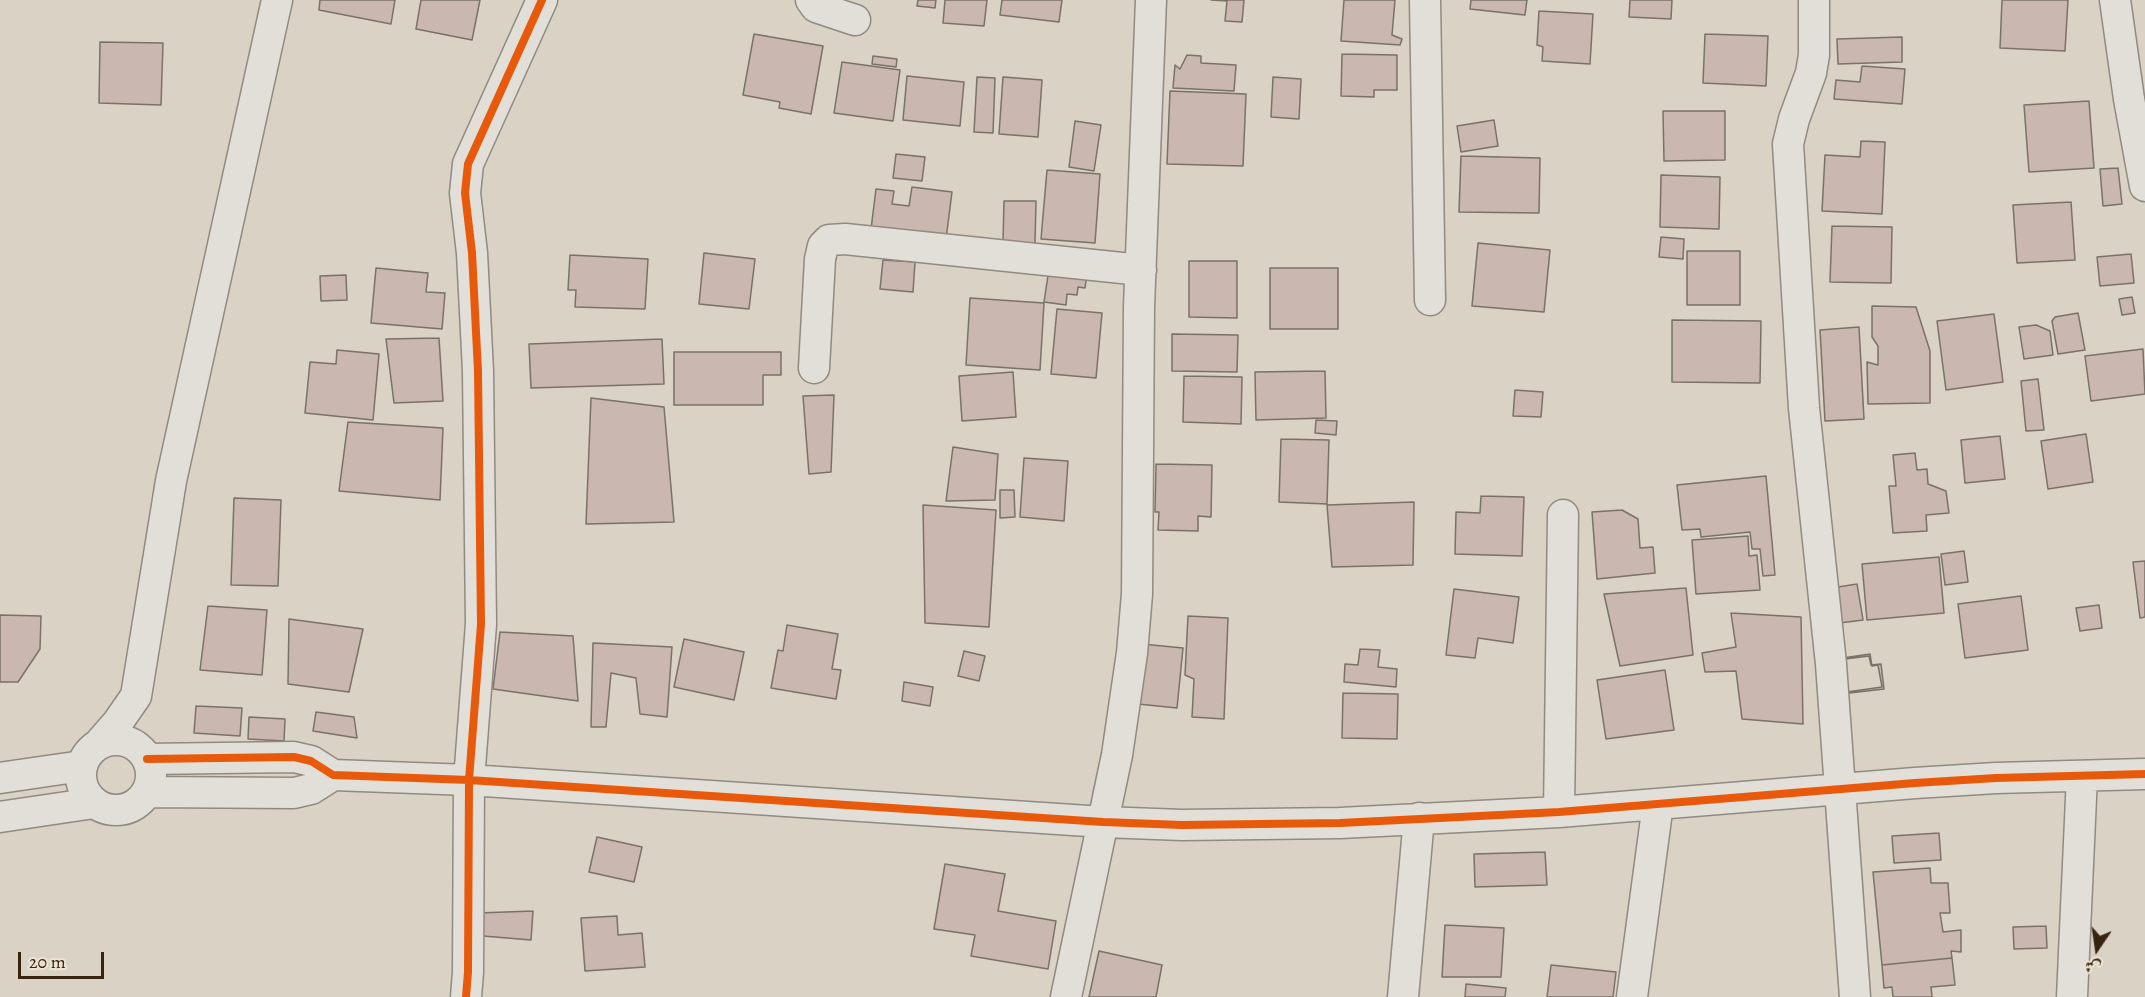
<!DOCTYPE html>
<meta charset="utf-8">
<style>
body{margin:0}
#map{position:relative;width:2145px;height:997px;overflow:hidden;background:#dad2c4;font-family:Alegreya,Amiri,serif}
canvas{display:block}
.north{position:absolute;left:2067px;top:919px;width:60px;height:60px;-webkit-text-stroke:4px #ece3d3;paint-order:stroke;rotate:193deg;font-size:16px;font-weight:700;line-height:24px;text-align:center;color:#372310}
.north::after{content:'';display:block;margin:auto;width:21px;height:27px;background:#372310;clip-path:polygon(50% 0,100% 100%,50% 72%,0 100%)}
.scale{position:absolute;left:18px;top:952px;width:86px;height:27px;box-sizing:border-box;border:3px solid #372310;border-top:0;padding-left:8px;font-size:18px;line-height:21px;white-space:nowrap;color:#372310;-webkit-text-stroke:4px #ece3d3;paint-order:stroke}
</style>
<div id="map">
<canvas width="2145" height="997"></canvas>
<div class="north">ش</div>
<div class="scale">20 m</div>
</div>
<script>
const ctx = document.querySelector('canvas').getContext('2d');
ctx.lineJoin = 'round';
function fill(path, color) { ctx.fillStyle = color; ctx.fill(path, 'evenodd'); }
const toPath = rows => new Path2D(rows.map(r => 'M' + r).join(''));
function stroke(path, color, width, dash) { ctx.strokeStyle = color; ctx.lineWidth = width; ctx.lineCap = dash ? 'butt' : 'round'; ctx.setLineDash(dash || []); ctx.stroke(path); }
const building = toPath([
 [320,0,395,0,391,24,319,10,320,0],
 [421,0,480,0,472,40,416,29,421,0],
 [918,0,936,0,935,8,917,6,918,0],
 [945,0,987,0,984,26,943,23,945,0],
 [1002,0,1062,0,1059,22,1000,15,1002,0],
 [1211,0,1244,0,1242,22,1225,21,1227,1,1211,0],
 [1344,0,1395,0,1392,35,1402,39,1400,45,1341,41,1344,0],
 [1471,0,1527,0,1525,15,1470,9,1471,0],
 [1630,0,1672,0,1671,19,1629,17,1630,0],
 [2002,0,2068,0,2065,51,2000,48,2002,0],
 [1539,11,1593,14,1590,64,1542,61,1543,47,1537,45,1539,11],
 [754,34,823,46,811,114,779,108,780,102,743,95,754,34],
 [1705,34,1768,36,1766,86,1703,83,1705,34],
 [1902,37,1902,62,1838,64,1837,39,1902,37],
 [100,42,163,43,161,105,99,103,100,42],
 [1342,54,1397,55,1397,90,1374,90,1374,97,1341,96,1342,54],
 [1187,55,1201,56,1201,63,1236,65,1234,91,1173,88,1175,65,1180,69,1187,55],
 [873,56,897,59,896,67,872,64,873,56],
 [842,62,900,70,893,121,834,113,842,62],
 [1862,66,1905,69,1902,104,1834,99,1836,80,1860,82,1862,66],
 [907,76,964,82,960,126,903,120,907,76],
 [977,77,995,78,993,133,974,132,977,77],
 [1003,77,1042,80,1038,137,999,134,1003,77],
 [1273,77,1301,79,1299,119,1271,117,1273,77],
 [1170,91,1246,94,1243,166,1167,164,1170,91],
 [2089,101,2094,168,2029,172,2024,105,2089,101],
 [1663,111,1725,111,1725,160,1664,161,1663,111],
 [1494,120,1498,146,1461,152,1457,126,1494,120],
 [1075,121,1101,125,1094,171,1069,167,1075,121],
 [1861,141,1885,142,1882,214,1822,211,1825,155,1860,157,1861,141],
 [896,154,925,157,922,181,893,178,896,154],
 [1461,156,1540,158,1539,213,1459,212,1461,156],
 [2118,168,2122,204,2103,206,2100,169,2118,168],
 [1047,170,1100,174,1095,243,1041,239,1047,170],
 [1661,175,1720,177,1719,229,1660,227,1661,175],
 [912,187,952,192,946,239,871,229,876,189,894,191,892,204,909,206,912,187],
 [1004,201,1036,201,1035,243,1003,242,1004,201],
 [2071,202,2075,260,2017,263,2013,205,2071,202],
 [1832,226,1892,227,1891,283,1830,282,1832,226],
 [1661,237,1684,239,1683,259,1659,257,1661,237],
 [1478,243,1550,250,1544,312,1472,306,1478,243],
 [1687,251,1740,251,1740,305,1687,305,1687,251],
 [704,253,755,259,749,309,699,304,704,253],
 [2131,254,2134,283,2100,286,2097,257,2131,254],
 [570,255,648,259,645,309,575,307,576,290,568,290,570,255],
 [883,260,915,262,913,292,880,289,883,260],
 [1189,261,1237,261,1237,318,1189,317,1189,261],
 [376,268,428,273,426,292,445,293,442,329,371,323,376,268],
 [1270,268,1338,268,1338,329,1270,329,1270,268],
 [1049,269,1087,275,1085,288,1078,287,1077,295,1067,294,1066,305,1044,302,1049,269],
 [346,275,347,300,321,301,320,276,346,275],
 [2132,297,2135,313,2122,315,2119,299,2132,297],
 [970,298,1044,303,1040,370,966,365,970,298],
 [1872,306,1916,307,1930,351,1930,403,1868,404,1867,362,1878,365,1878,346,1872,337,1872,306],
 [1057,309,1102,313,1096,378,1051,374,1057,309],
 [2078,313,2085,350,2058,354,2052,321,2055,317,2078,313],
 [1994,314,2003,382,1946,390,1937,321,1994,314],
 [1672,320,1761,321,1760,383,1672,382,1672,320],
 [2036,325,2050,331,2053,355,2024,359,2019,327,2036,325],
 [1859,327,1864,419,1825,421,1820,330,1859,327],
 [1172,334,1238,335,1237,372,1172,371,1172,334],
 [439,338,443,401,394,403,386,339,439,338],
 [662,339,664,384,531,388,529,344,662,339],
 [2143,349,2145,394,2091,401,2085,356,2143,349],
 [337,350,379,354,373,420,305,413,310,362,336,364,337,350],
 [674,352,781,352,781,375,763,375,763,405,674,405,674,352],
 [1325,371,1326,418,1256,420,1255,372,1325,371],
 [1013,372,1016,417,962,421,959,376,1013,372],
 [1184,376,1242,377,1241,424,1183,422,1184,376],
 [2038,379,2044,430,2026,431,2021,381,2038,379],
 [1515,390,1543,392,1541,417,1513,416,1515,390],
 [834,395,831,472,809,474,803,396,834,395],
 [591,398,664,407,674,522,586,524,591,398],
 [1316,420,1337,421,1336,435,1315,433,1316,420],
 [348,422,443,428,440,500,339,491,348,422],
 [2086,434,2093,482,2048,489,2041,441,2086,434],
 [2000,436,2005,479,1965,483,1961,440,2000,436],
 [1281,439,1329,440,1327,504,1279,502,1281,439],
 [953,447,998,454,995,500,946,501,953,447],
 [1915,453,1917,470,1927,469,1928,484,1946,491,1949,513,1926,515,1927,531,1893,533,1889,486,1896,486,1893,455,1915,453],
 [1024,458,1068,461,1064,521,1020,517,1024,458],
 [1156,464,1212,465,1211,517,1198,516,1198,531,1158,530,1159,512,1155,512,1156,464],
 [1766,476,1775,575,1763,576,1760,549,1752,549,1750,532,1701,537,1700,529,1682,530,1677,485,1766,476],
 [1000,490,1014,490,1015,517,1000,518,1000,490],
 [1481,496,1524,497,1522,556,1455,554,1456,512,1480,513,1481,496],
 [234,498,281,500,278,586,231,585,234,498],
 [1414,502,1413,565,1332,567,1327,505,1414,502],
 [923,505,996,510,989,627,925,623,923,505],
 [1622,510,1638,519,1640,548,1653,547,1655,573,1597,579,1592,512,1622,510],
 [1748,536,1749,556,1757,555,1760,590,1696,594,1692,540,1748,536],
 [1964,551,1968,582,1945,585,1941,554,1964,551],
 [1939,557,1944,613,1867,620,1862,564,1939,557],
 [2145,561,2145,617,2140,618,2133,562,2145,561],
 [1857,584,1863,620,1832,624,1832,588,1857,584],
 [1686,588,1693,655,1620,666,1604,594,1686,588],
 [1454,589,1519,597,1513,643,1478,638,1475,658,1446,655,1454,589],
 [2021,596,2028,650,1965,658,1958,604,2021,596],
 [2099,605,2102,628,2080,631,2076,608,2099,605],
 [208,606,267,610,262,675,200,670,208,606],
 [1731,613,1801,617,1803,724,1742,719,1736,671,1705,672,1702,653,1736,647,1731,613],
 [0,615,41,616,40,649,18,682,0,682,0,615],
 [1188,616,1228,618,1224,719,1192,717,1194,679,1185,675,1188,616],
 [289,619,363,629,349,692,288,684,289,619],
 [787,625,838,634,832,669,841,670,836,699,771,688,778,650,783,651,787,625],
 [500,632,573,636,578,701,493,689,500,632],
 [684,639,744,652,734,700,674,687,684,639],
 [593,643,672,647,667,717,640,714,636,678,611,673,606,727,591,727,593,643],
 [1142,644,1183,648,1177,708,1138,704,1142,644],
 [1360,649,1380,650,1378,667,1397,669,1396,687,1344,682,1345,664,1358,665,1360,649],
 [964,651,985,656,979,681,958,676,964,651],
 [1870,654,1872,666,1878,665,1882,687,1840,693,1836,659,1870,654],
 [1869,656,1871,665,1881,664,1884,689,1841,694,1837,660,1869,656],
 [1665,670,1674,730,1606,739,1597,680,1665,670],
 [904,682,933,687,930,706,902,701,904,682],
 [1343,693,1398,694,1397,739,1342,738,1343,693],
 [196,706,242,708,240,736,194,733,196,706],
 [316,712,354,717,357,738,313,731,316,712],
 [249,717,285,719,284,741,248,739,249,717],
 [1939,833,1941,860,1894,863,1892,836,1939,833],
 [597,837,642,847,634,882,589,872,597,837],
 [1545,852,1547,885,1475,887,1474,854,1545,852],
 [945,864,1005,874,998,911,1056,921,1048,969,971,956,975,935,934,929,945,864],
 [1930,868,1931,883,1948,883,1950,913,1940,913,1943,932,1961,930,1961,952,1951,951,1952,958,1882,965,1873,872,1930,868],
 [533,911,531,940,471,935,478,913,533,911],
 [617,916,618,935,642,933,645,967,585,971,581,918,617,916],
 [1445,925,1504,928,1501,977,1442,977,1445,925],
 [2046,926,2047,948,2014,949,2013,927,2046,926],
 [1099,951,1162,965,1156,997,1089,997,1099,951],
 [1952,958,1955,985,1931,987,1932,997,1893,997,1892,987,1884,988,1882,965,1952,958],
 [1551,965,1616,972,1613,997,1547,997,1551,965],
 [1466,984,1506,988,1505,997,1465,997,1466,984]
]);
fill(building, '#c9b7b0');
stroke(building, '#797268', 1.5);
const street = toPath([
 [811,0,816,7,855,20],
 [1425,0,1430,300],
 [1814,0,1814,55,1811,73,1794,119,1788,144,1804,408,1831,664,1855,997],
 [2115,0,2129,99,2145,186],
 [814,368,820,259,823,246,829,240,845,239,1141,270],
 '81 775a35 35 0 1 1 70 0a35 35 0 1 1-70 0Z',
 [98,745,118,722,136,696,171,481,277,0],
 [147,759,294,757,311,761,333,775,469,780,1103,822,1182,825,1340,823,1559,812,1915,783,1996,778,2145,774],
 [0,778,82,766],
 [147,792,294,793,311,789,333,775],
 [1559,812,1563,515],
 [0,817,94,803],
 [466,997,468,972,469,780,481,624,478,371,472,253,465,193,468,164,542,0],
 [1066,997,1117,755,1132,653,1137,594,1139,307,1151,0],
 [1403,997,1419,818],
 [1632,997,1658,804],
 [2072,997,2082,776]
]);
stroke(street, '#918a80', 33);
stroke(street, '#e2dfd8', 30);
stroke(toPath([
 [147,759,294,757,311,761,333,775,469,780,1103,822,1182,825,1340,823,1559,812,1915,783,1996,778,2145,774],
 [466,997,468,972,469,780,481,624,478,371,472,253,465,193,468,164,542,0]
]), '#e8590c', 8);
</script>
